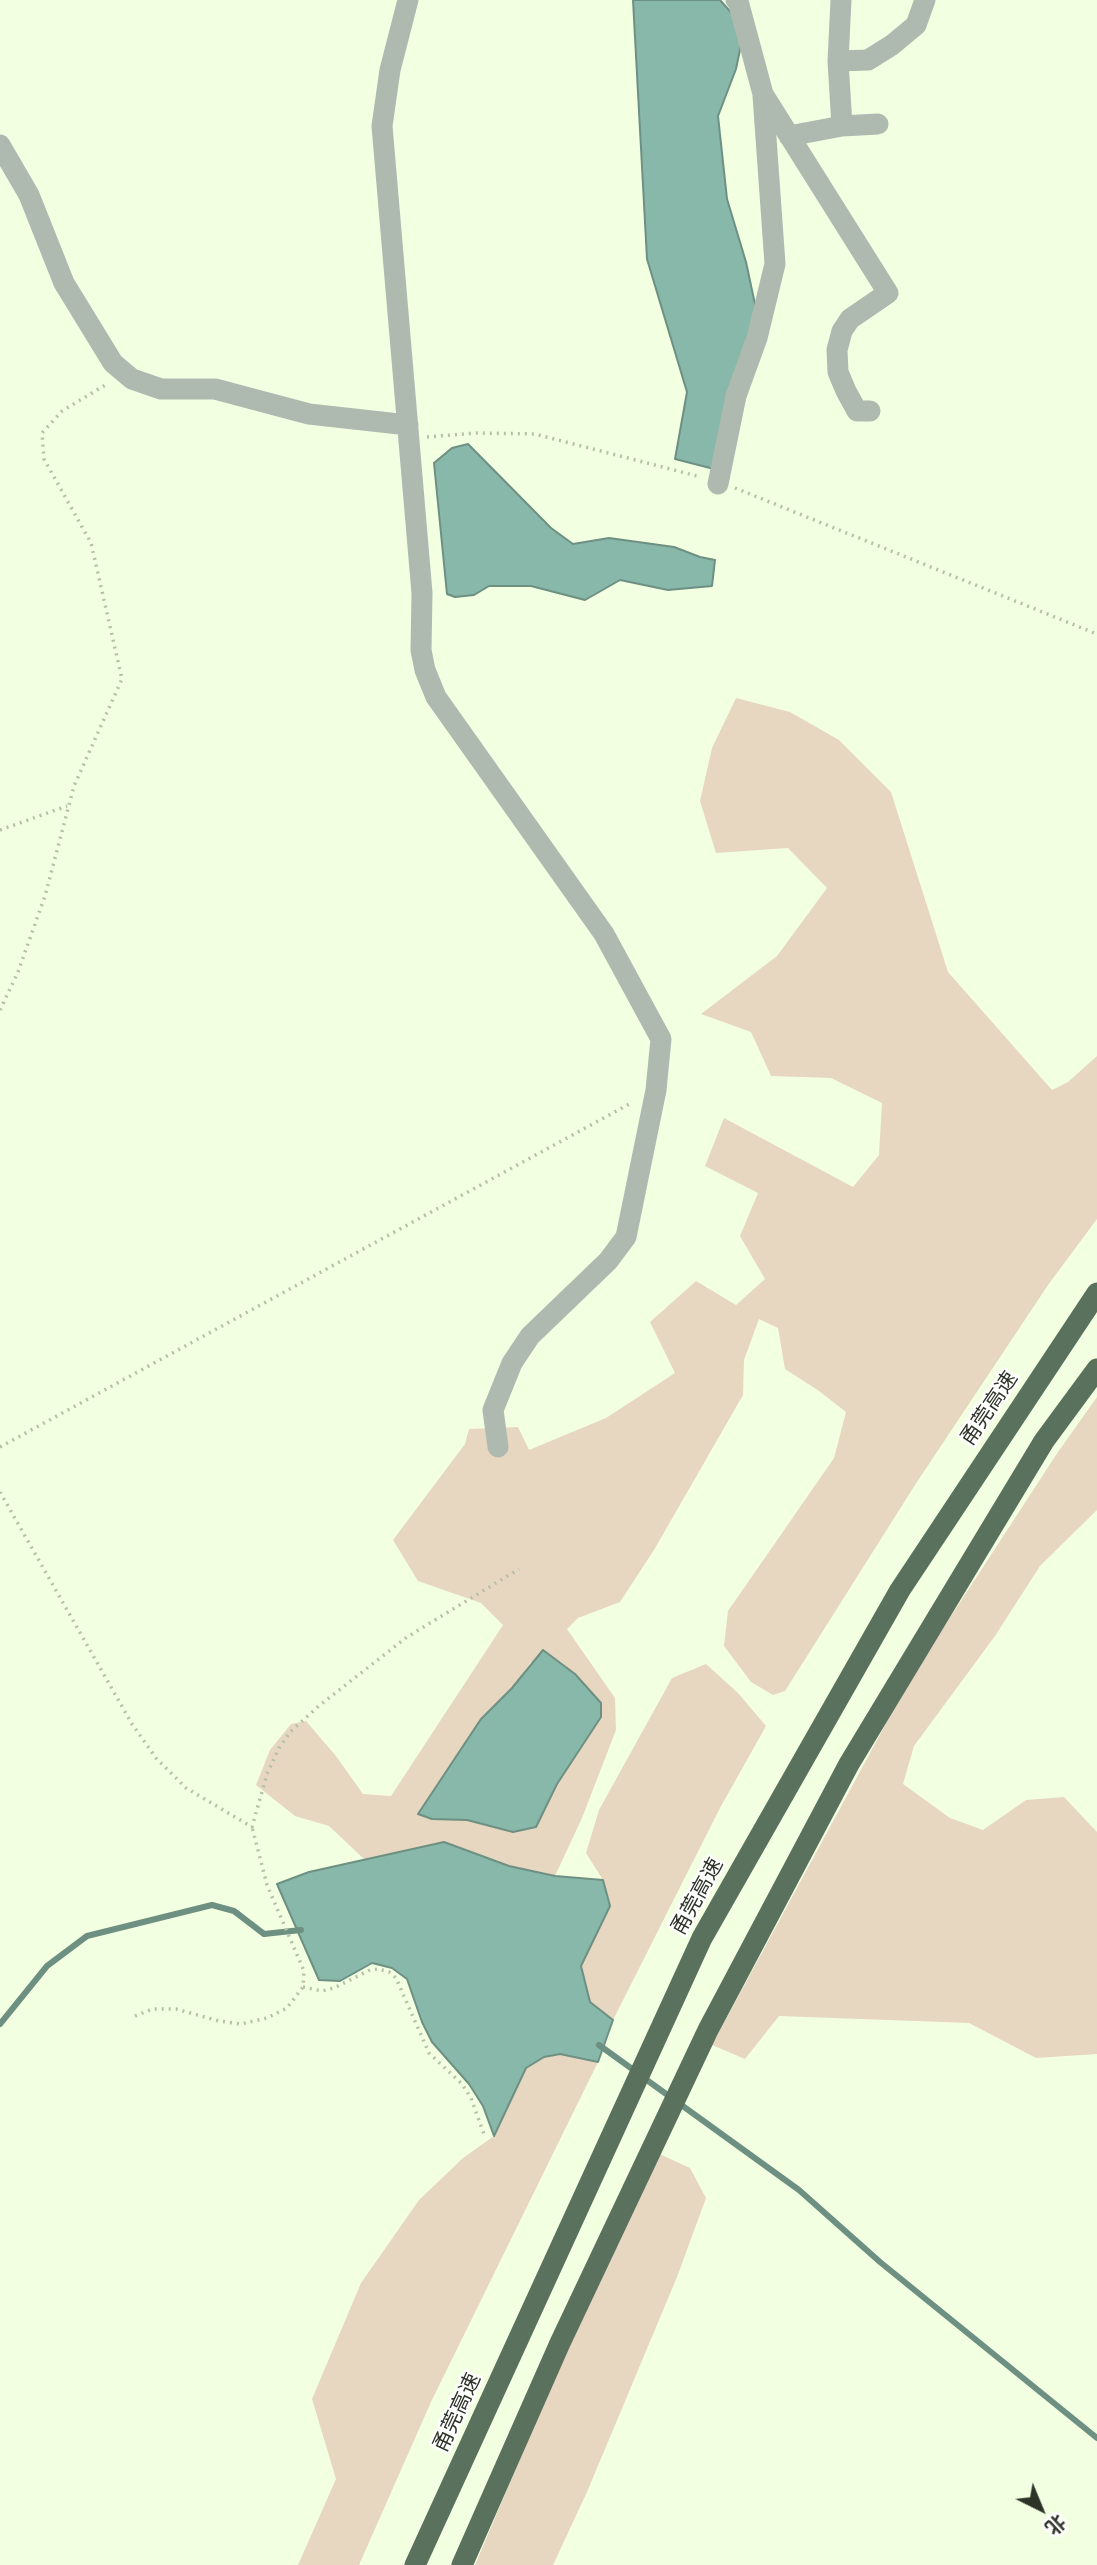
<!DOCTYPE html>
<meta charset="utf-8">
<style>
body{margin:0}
#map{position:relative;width:1097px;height:2565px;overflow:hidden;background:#f3ffe1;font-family:"Varela Round","Noto Sans SC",sans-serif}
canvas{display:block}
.north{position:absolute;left:1006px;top:2474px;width:70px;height:70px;-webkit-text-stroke:5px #fff;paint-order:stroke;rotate:137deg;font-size:19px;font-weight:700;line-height:28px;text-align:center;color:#2e3328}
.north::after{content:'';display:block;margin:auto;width:24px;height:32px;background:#2e3328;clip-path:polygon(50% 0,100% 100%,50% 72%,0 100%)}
</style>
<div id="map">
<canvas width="1097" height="2565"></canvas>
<div class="north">北</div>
</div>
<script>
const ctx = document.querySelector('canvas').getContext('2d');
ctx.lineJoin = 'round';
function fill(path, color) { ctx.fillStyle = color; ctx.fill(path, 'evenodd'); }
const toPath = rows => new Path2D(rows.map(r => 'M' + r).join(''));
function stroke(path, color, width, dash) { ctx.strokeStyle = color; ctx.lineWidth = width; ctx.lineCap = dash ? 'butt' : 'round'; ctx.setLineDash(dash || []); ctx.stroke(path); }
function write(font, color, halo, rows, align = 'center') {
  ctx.font = font + ' "Varela Round","Noto Sans SC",sans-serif'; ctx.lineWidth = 5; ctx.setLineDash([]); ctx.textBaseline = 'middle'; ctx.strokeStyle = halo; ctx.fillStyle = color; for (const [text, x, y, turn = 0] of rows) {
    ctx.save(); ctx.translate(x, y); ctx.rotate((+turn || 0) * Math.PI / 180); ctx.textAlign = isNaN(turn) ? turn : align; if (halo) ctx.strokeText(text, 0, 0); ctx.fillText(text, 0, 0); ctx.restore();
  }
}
fill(toPath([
 [736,698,790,712,839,740,891,792,948,972,1052,1090,1068,1082,1097,1056,1097,1219,1048,1285,915,1485,785,1691,773,1695,751,1682,724,1646,728,1611,834,1458,846,1412,819,1391,785,1369,778,1328,759,1319,744,1360,743,1395,654,1550,620,1602,578,1618,567,1629,615,1698,616,1730,582,1818,555,1876,509,1866,444,1842,364,1859,329,1826,295,1816,256,1785,270,1750,291,1724,306,1721,336,1756,363,1794,391,1796,503,1625,481,1603,418,1581,393,1540,465,1444,469,1429,518,1427,529,1450,606,1418,675,1373,650,1322,696,1281,736,1305,765,1279,740,1236,758,1193,705,1166,724,1118,853,1187,879,1155,882,1103,831,1078,771,1076,751,1032,701,1014,777,956,827,888,788,848,716,853,700,801,712,748],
 [531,1662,575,1674,601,1703,601,1717,557,1784,536,1827,490,1827,467,1820,432,1819,512,1688],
 [1097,1397,1097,1510,1040,1566,995,1636,914,1746,903,1784,950,1818,983,1830,1026,1800,1064,1797,1097,1832,1097,2054,1036,2058,969,2023,779,2016,745,2059,712,2045,910,1679,1058,1452],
 [706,1664,738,1693,766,1726,720,1808,613,2020,590,2002,581,1966,610,1906,603,1880,586,1853,599,1810,672,1678],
 [560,2054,598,2062,431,2402,359,2565,298,2565,336,2479,312,2399,361,2283,419,2200,463,2158,494,2136,526,2068,544,2057],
 [651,2150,690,2168,706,2198,677,2277,587,2492,553,2565,475,2565]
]), '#e7d7c1');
const water = toPath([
 [633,0,720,0,736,18,742,40,736,69,718,116,727,199,746,262,756,309,714,469,675,459,687,392,647,259,633,0],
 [468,444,551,528,573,544,609,538,674,547,700,557,715,560,712,586,668,590,620,580,585,600,531,586,489,586,474,595,455,597,447,594,434,463,452,448,468,444],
 [543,1650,575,1674,601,1703,601,1717,557,1784,536,1827,513,1832,467,1820,432,1819,418,1814,481,1719,512,1688,543,1650],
 [444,1842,509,1866,555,1876,603,1880,610,1906,581,1966,590,2002,613,2020,598,2062,560,2054,544,2057,526,2068,494,2136,483,2106,469,2084,432,2042,422,2022,407,1979,392,1968,372,1963,340,1981,319,1980,277,1884,309,1872,444,1842]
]);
fill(water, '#88b8aa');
stroke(water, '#6d9083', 2);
stroke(toPath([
 [0,2024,47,1966,87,1936,212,1905,234,1911,264,1934,301,1930],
 [599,2045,635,2071],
 [644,2078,799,2190,880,2262,1097,2438]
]), '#6d9083', 6);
stroke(toPath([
 [427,437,476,433,535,434,701,477],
 [735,488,1097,634],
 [0,830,67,806],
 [0,1010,18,972,45,896,74,786,122,679,91,543,44,459,42,433,62,411,107,384],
 [0,1447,633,1102],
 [0,1492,132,1724,156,1758,186,1788,252,1827,267,1774,279,1748,290,1732,320,1705,407,1637,519,1569],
 [303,1987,322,1991,334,1988,370,1970,378,1969,389,1972,396,1978,429,2053,462,2084,471,2098,485,2137],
 [135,2016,153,2009,176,2009,219,2021,241,2024,267,2018,287,2008,303,1987,304,1971,267,1885,252,1827]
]), '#b6c0a8', 3.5, [2, 5]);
stroke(toPath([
 [408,0,390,70,382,126,422,593,421,650,425,670,436,697,604,934,661,1039,656,1090,626,1237,608,1261,530,1336,512,1363,493,1410,498,1447],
 [736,0,738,1,763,94,888,293,850,319,842,331,837,350,838,372,846,391,857,411,870,411],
 [838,61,841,0],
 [842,126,838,61,868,60,892,45,916,25,925,0],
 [789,136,842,126,878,124],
 [0,145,29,195,64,283,113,363,132,379,161,389,215,389,309,414,408,425],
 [718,484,736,396,757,338,775,264,763,96]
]), '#aebab0', 21);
stroke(toPath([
 [415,2565,702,1938,900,1590,1097,1293],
 [462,2565,560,2343,708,2030,849,1764,1044,1441,1097,1369]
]), '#5a715e', 21);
write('21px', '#2e3328', '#fff', [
 ["甬莞高速",990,1409,-56],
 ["甬莞高速",698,1897,-61],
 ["甬莞高速",458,2413,-65]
]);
</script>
